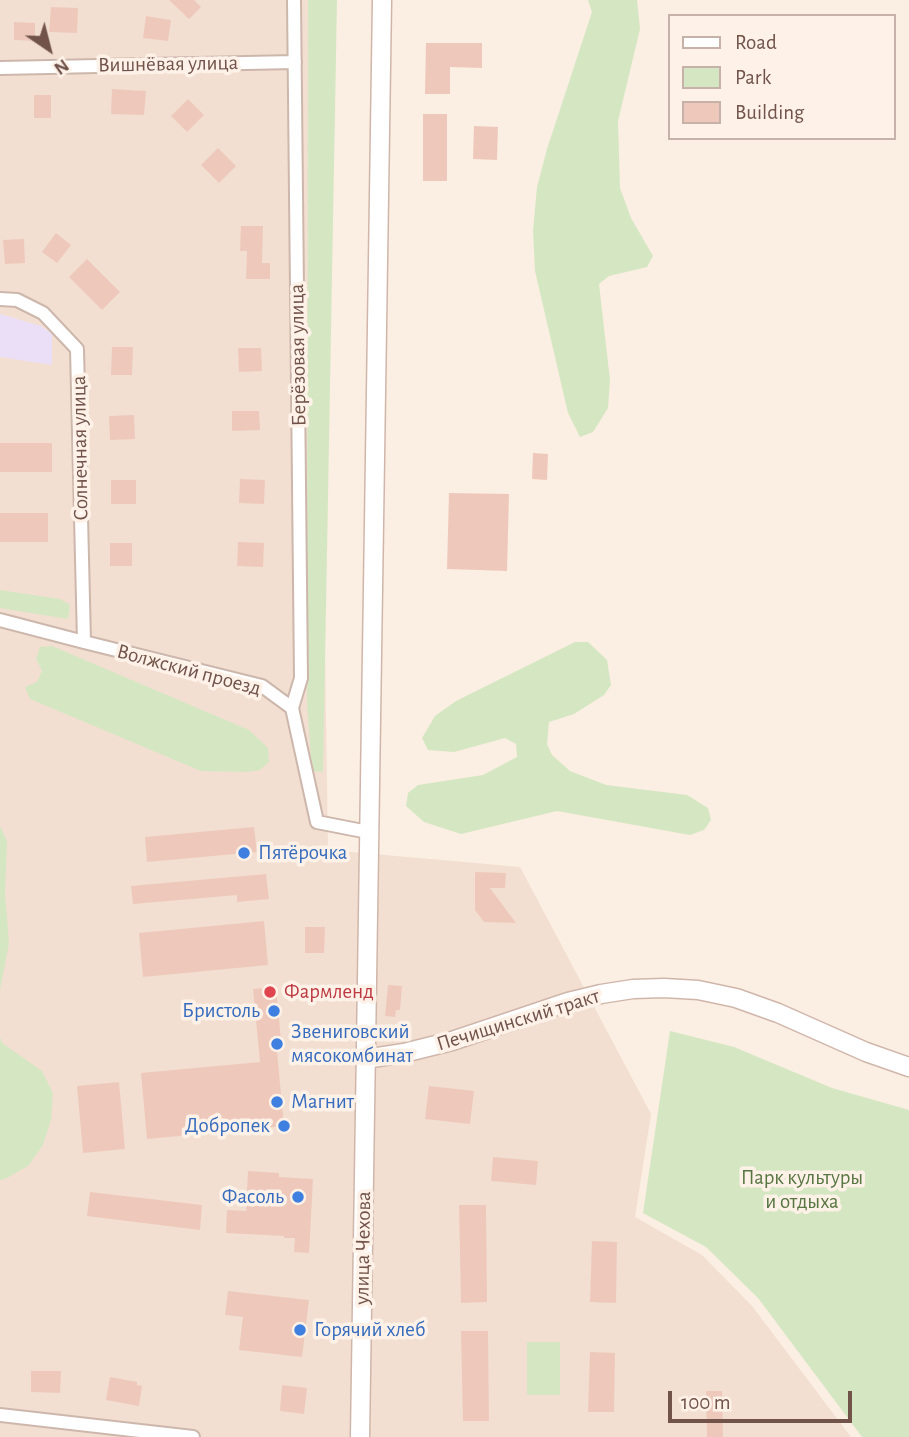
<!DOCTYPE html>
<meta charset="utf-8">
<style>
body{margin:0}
#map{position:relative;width:909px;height:1437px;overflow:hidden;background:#fbeee2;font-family:"Alegreya Sans",sans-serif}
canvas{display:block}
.legend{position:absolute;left:668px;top:14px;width:228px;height:126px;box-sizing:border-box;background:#fef2e8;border:2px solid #c6b2a9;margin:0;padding:9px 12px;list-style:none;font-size:21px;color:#71534a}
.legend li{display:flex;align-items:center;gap:14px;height:35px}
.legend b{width:35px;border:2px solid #c6b2a9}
.north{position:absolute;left:14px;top:14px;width:70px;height:70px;-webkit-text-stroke:5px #fef2e8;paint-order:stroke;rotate:145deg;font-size:19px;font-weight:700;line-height:28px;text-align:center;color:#71534a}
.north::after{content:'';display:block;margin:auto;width:24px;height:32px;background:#71534a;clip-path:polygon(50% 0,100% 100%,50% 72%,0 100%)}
.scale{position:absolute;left:668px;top:1391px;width:184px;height:32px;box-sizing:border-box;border:4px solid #71534a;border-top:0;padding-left:9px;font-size:21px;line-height:24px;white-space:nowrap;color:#71534a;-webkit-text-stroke:5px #fef2e8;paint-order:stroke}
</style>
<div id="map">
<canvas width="909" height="1437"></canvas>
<ul class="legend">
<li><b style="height:9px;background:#fff"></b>Road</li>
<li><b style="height:19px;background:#d5e7c2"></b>Park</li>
<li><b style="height:19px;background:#eec9bb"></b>Building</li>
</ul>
<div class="north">N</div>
<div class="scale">100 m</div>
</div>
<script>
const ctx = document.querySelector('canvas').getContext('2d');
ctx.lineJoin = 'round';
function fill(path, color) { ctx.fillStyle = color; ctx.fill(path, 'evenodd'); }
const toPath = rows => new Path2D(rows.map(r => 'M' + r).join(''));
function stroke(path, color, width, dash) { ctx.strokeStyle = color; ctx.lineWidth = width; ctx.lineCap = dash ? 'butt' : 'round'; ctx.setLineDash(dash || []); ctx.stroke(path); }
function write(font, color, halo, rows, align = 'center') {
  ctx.font = font + ' "Alegreya Sans",sans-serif'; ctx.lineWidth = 7; ctx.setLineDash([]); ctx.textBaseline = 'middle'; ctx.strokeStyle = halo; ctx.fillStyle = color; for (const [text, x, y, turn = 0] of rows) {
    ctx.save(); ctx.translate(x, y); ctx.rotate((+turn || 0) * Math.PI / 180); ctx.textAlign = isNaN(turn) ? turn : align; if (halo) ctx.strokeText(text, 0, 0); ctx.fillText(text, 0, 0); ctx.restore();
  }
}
fill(toPath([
 [0,0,315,0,328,850,520,867,651,1114,635,1217,702,1255,752,1306,851,1437,0,1437]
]), '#f2dfd1');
fill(toPath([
 [0,314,41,326,52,334,52,365,0,357]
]), '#ebdff7');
fill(toPath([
 [308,0,337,0,323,772,312,771,307,704],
 [588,0,637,0,640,29,618,121,620,188,631,218,653,256,647,267,609,276,599,284,610,380,608,408,593,432,580,437,568,413,535,271,533,231,537,187,547,149,592,12],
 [0,590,60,599,70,605,68,619,0,608],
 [575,642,588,642,607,660,611,685,604,695,574,714,549,722,547,744,552,755,570,771,606,785,687,795,708,808,711,820,704,830,690,835,557,811,461,834,424,822,406,806,408,793,418,785,483,775,517,757,516,744,505,738,454,752,428,750,422,738,435,716,456,701],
 [52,646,249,730,268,748,269,762,260,770,246,772,201,771,30,699,25,687,37,682,42,671,36,659,40,647],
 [0,826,7,841,5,893,9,943,0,990],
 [670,1031,734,1047,832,1088,909,1110,909,1437,862,1437,758,1298,706,1247,643,1213],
 [0,1037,2,1043,42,1071,53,1093,51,1120,43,1145,28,1166,5,1179,0,1180],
 [527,1342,560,1342,560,1395,527,1395]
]), '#d5e7c2');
fill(toPath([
 [169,0,194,0,201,7,189,19],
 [51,7,78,8,77,33,49,32],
 [146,16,171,20,168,41,143,38],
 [14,22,35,23,35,41,14,40],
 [426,43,482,43,482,68,450,67,450,94,425,94],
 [112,89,146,91,144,115,111,114],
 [34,95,51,95,51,118,34,118],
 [188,99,204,115,187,132,171,116],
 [423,114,447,114,447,181,423,181],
 [474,126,498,127,497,160,473,159],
 [218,148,236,166,219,183,201,165],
 [241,226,263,226,262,263,270,263,270,279,246,279,247,251,240,251],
 [56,233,71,245,57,263,42,252],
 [24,239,25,263,5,264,3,240],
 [87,259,120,292,102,310,69,277],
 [112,347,133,347,132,375,111,375],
 [238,348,261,348,262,371,239,372],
 [232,411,259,411,260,430,232,431],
 [134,415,135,439,110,440,109,416],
 [0,443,52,443,52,472,0,472],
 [533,453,548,454,547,480,532,479],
 [240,479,265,480,264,504,239,503],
 [111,480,136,480,136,504,111,504],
 [449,493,509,494,507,571,447,569],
 [0,513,48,513,48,542,0,542],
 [238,542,264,543,263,567,237,566],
 [110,543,132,543,132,566,110,566],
 [254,827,257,852,147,862,145,837],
 [475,872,506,873,505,888,490,888,516,923,484,922,475,910],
 [266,874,269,899,237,902,237,895,133,904,131,886],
 [264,921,268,965,143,977,139,933],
 [305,927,325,927,324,953,305,953],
 [388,985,402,986,400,1010,396,1010,395,1017,385,1016],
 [276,987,282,1051,277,1051,284,1126,147,1139,141,1073,260,1062,253,989],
 [119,1082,125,1149,83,1153,77,1086],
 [429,1086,474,1091,470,1124,425,1119],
 [493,1157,538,1161,536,1185,491,1181],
 [248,1171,279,1173,279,1177,313,1179,309,1253,294,1252,295,1238,284,1238,284,1236,226,1233,227,1210,246,1211],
 [90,1192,202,1205,200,1230,87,1216],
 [459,1205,486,1205,487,1302,461,1303],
 [592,1241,617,1242,616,1303,590,1302],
 [228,1291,309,1300,302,1357,239,1350,243,1317,225,1315],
 [461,1331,488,1331,489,1421,463,1421],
 [590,1352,615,1353,614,1412,588,1412],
 [31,1371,61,1371,60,1393,31,1392],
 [110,1377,137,1382,137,1385,142,1386,139,1406,106,1400],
 [282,1385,307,1388,304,1414,280,1411],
 [706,1391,722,1391,723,1437,707,1437]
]), '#eec9bb');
const street = toPath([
 [0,68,295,62],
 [0,299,17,300,43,313,77,349,84,642],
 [0,620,84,642,262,686,292,708,317,822,368,832],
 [292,708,301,678,294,0],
 [0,1415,193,1437]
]);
const secondary = toPath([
 [365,1059,404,1053,452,1041,568,1002,601,994,633,989,664,988,698,990,736,998,778,1013,866,1052,909,1067],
 [360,1437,382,0]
]);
stroke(street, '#cdb7ac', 16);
stroke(secondary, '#d0b6aa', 21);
stroke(street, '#fff', 12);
stroke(secondary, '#fff', 18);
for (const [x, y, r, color] of [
 [244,853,7,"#3f7fe0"],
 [270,992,7,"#e0444e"],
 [274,1011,7,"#3f7fe0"],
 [277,1044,7,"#3f7fe0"],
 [277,1102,7,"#3f7fe0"],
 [284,1126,7,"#3f7fe0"],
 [298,1197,7,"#3f7fe0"],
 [300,1330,7,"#3f7fe0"]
]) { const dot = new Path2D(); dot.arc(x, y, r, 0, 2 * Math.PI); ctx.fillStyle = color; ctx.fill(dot); stroke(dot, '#fef2e8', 2.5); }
write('21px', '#71534a', '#fef2e8', [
 ["Вишнёвая улица",168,64,-1],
 ["Берёзовая улица",298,355,-91],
 ["Солнечная улица",80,448,-91],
 ["Волжский проезд",189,670,15],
 ["Печищинский тракт",518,1020,-17],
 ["улица Чехова",363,1248,-89]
]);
write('21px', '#366cbe', '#fef2e8', [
 ["Пятёрочка",258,853],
 ["Бристоль",260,1011,"right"],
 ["Звениговский",291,1032],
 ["мясокомбинат",291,1056],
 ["Магнит",291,1102],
 ["Добропек",270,1126,"right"],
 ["Фасоль",284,1197,"right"],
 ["Горячий хлеб",314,1330]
], 'left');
write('21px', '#be3a42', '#fef2e8', [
 ["Фармленд",284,992]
], 'left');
write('21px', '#587642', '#fef2e8', [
 ["Парк культуры",802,1178],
 ["и отдыха",802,1202]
]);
</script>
